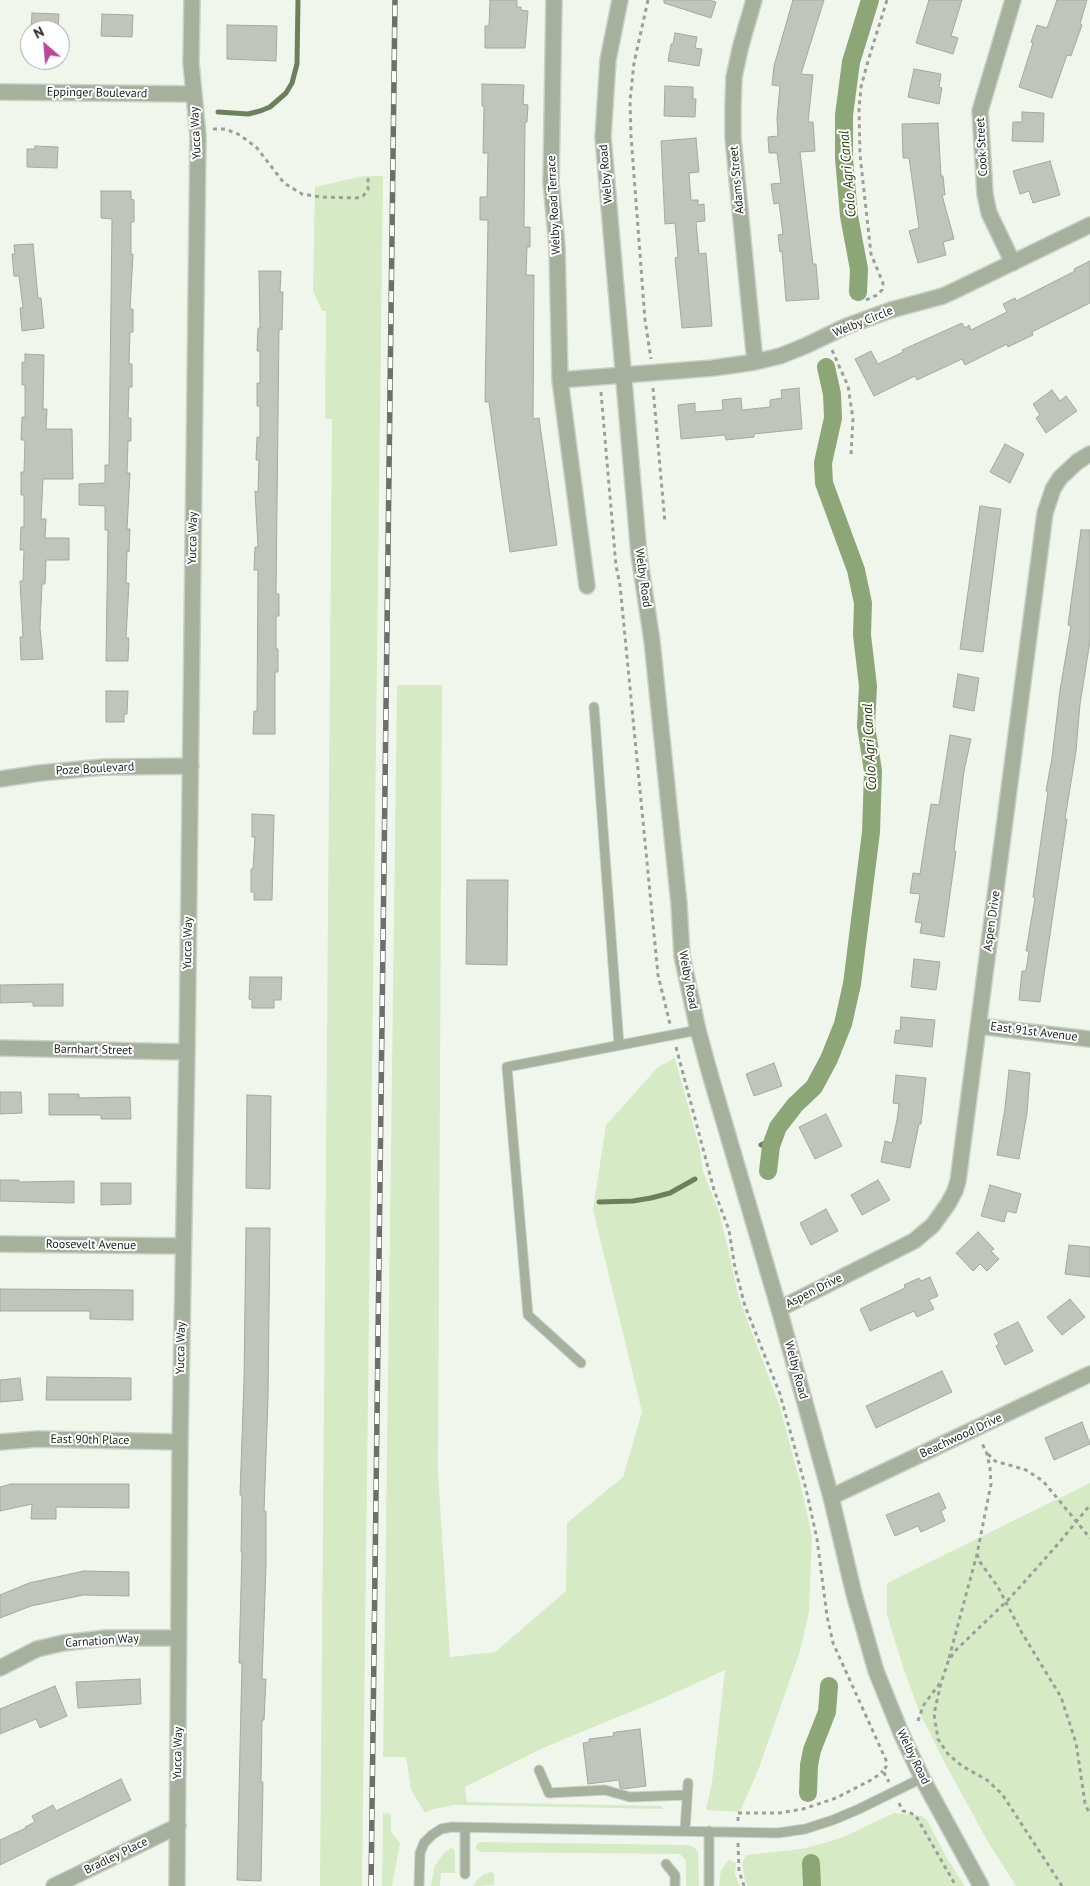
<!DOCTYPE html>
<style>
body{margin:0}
#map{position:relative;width:1090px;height:1886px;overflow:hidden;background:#f1f6ed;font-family:"PT Sans",sans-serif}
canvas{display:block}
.north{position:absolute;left:20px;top:20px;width:50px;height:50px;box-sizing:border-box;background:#fff;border:1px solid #a7a8a7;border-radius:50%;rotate:333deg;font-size:14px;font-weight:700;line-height:20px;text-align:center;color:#242522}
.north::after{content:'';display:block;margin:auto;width:18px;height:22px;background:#bd459a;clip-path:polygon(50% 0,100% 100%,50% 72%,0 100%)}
</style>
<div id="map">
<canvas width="1090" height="1886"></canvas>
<div class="north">N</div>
</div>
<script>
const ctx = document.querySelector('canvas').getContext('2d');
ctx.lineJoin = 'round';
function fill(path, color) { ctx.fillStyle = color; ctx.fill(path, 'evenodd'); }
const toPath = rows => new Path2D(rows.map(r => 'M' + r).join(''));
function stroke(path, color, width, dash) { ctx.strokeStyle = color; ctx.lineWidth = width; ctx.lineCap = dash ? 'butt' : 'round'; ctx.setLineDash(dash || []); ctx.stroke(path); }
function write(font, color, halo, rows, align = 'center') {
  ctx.font = font + ' "PT Sans",sans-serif'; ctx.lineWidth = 4; ctx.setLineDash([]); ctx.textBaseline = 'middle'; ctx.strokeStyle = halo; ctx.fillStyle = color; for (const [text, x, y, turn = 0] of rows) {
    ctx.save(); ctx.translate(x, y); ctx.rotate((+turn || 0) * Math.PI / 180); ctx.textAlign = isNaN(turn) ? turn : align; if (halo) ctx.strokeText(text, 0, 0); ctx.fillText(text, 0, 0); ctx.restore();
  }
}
fill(toPath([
 [363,176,383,176,362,1886,320,1886,332,419,325,419,326,311,322,311,313,291,315,187],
 [397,685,442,685,438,1473,450,1657,495,1652,566,1591,567,1523,623,1477,642,1412,593,1210,606,1125,658,1067,675,1058,700,1150,703,1171,719,1212,726,1240,739,1298,780,1407,801,1486,812,1536,809,1612,800,1651,759,1768,740,1812,706,1810,712,1782,725,1670,657,1701,545,1747,465,1787,467,1802,661,1806,663,1809,455,1805,433,1809,425,1813,411,1790,406,1757,383,1757],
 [1090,1483,1090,1886,1016,1886,988,1842,948,1769,920,1713,903,1667,887,1615,887,1583],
 [383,1813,391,1814,391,1832,400,1843,392,1886,382,1886],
 [894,1813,922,1816,927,1820,947,1858,965,1886,748,1886,745,1882,742,1863,746,1855,801,1849,821,1844,843,1837],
 [480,1842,688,1845,694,1847,698,1852,699,1886,686,1886,686,1861,680,1854,480,1852,476,1849,476,1845],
 [451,1848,454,1849,455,1852,455,1873,441,1873,440,1886,431,1886,434,1867,443,1854],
 [729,1860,736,1863,735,1874,740,1886,719,1886,721,1870],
 [492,1872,494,1874,494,1885,474,1886,476,1881,484,1874]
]), '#d6ebc5');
stroke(toPath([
 [218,112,248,114,260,111,270,107,286,93,292,83,297,64,298,0],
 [761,1145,773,1139],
 [599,1202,633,1201,651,1198,670,1193,695,1179]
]), '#6e7f5e', 5);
stroke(toPath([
 [858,292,859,269,849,216,844,158,844,115,851,62,870,0],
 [768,1171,771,1146,778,1127,795,1105,814,1087,829,1059,843,1024,852,984,871,832,873,771,866,726,868,686,862,635,863,603,856,570,824,483,823,463,833,418,832,394,826,367],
 [808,1793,809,1765,812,1750,827,1712,829,1686],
 [811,1863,812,1886]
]), '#8da677', 18);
const building = toPath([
 [490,0,517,0,517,7,521,7,521,10,528,11,525,48,485,48,485,26,489,26,490,0],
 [664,0,709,0,716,2,711,18,664,3,664,0],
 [793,0,824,0,801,74,813,75,808,122,813,122,815,151,800,152,813,264,816,264,819,299,786,301,782,251,780,252,778,235,783,234,779,203,774,204,771,184,781,183,777,153,769,153,768,137,778,136,777,118,780,86,772,85,774,66,793,0],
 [929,0,962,0,951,36,958,38,953,54,916,43,929,0],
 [1057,0,1087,0,1080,24,1082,25,1071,56,1067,55,1052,98,1019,87,1033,43,1031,42,1037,25,1047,28,1057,0],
 [32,13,59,14,58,30,31,30,32,13],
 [102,14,133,15,132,37,101,36,102,14],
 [227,25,277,26,276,61,227,59,227,25],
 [675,33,697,37,695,48,702,49,699,66,668,61,671,44,673,44,675,33],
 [914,69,941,74,939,87,942,88,939,104,908,97,914,69],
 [482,84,524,85,523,104,528,105,527,122,525,122,524,227,530,227,530,247,527,247,526,275,534,275,533,419,539,418,557,545,510,552,489,402,485,402,488,220,480,220,480,197,487,197,488,153,483,153,484,106,482,106,482,84],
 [665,86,693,87,693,99,696,99,695,117,664,116,665,86],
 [1022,112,1044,113,1043,142,1012,141,1013,122,1022,122,1022,112],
 [938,123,941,176,943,176,945,195,942,195,954,239,943,242,946,255,918,263,909,231,919,228,909,158,903,158,902,124,938,123],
 [696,138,699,172,689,173,691,200,698,200,698,205,704,204,705,221,696,222,699,254,706,253,712,326,682,328,675,258,678,257,675,223,665,224,661,141,696,138],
 [35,146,58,147,57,168,27,167,27,149,35,149,35,146],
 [1050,161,1060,195,1033,203,1029,191,1020,194,1013,171,1050,161],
 [101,191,131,191,131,199,134,200,134,222,131,222,131,255,133,254,130,309,133,309,133,332,130,332,129,364,132,364,132,387,129,387,128,418,131,418,131,441,128,441,127,473,130,473,127,529,130,529,129,552,127,551,126,583,129,583,126,638,129,638,128,661,106,661,108,530,105,530,105,506,79,505,79,484,105,483,105,465,109,465,112,219,101,218,101,191],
 [33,244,38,298,41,298,44,328,22,331,20,308,23,308,19,276,14,276,12,254,15,254,14,245,33,244],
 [1090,261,1090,303,1032,332,1033,335,1008,347,1007,344,965,365,962,359,917,380,915,376,874,396,855,359,871,351,878,364,903,352,902,350,962,323,965,328,969,325,971,330,1007,312,1003,304,1015,298,1016,301,1075,271,1074,269,1090,261],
 [259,271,281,271,280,292,283,292,282,330,279,329,276,594,279,594,279,616,276,616,276,649,278,649,278,672,275,672,275,734,253,734,254,711,257,711,258,570,254,570,255,547,258,547,255,491,258,492,259,460,256,460,257,437,260,437,260,406,257,406,257,383,260,383,260,351,257,351,258,328,260,328,259,271],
 [25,354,44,355,43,409,47,409,46,429,72,429,73,479,43,479,41,519,46,519,45,538,69,538,69,560,46,560,45,584,42,584,40,628,43,659,21,660,20,637,23,637,20,581,23,581,24,550,20,550,21,527,24,527,24,495,21,495,21,472,24,472,25,440,21,440,22,417,25,417,25,385,22,385,22,362,25,363,25,354],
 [799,388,802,429,754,434,754,437,726,440,725,435,681,439,678,405,695,403,695,412,723,410,722,400,741,398,742,410,770,407,770,400,782,398,781,390,799,388],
 [1052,390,1060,401,1066,396,1077,411,1046,433,1036,418,1040,415,1033,404,1052,390],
 [1005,444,1024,454,1010,483,990,472,1005,444],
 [980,506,1001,509,983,652,960,649,980,506],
 [1081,530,1090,530,1090,641,1080,704,1076,751,1065,819,1067,819,1040,1002,1019,1000,1022,971,1026,971,1029,951,1026,951,1035,898,1033,897,1048,791,1046,791,1052,758,1060,690,1071,626,1068,625,1081,530],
 [958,674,979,678,974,711,953,707,958,674],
 [106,691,128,691,127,714,124,714,124,722,106,722,106,691],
 [950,735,971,739,964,771,954,851,956,851,944,937,920,933,922,923,915,922,920,894,910,893,913,873,920,874,931,804,939,805,950,735],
 [252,814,274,815,272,900,254,900,254,892,251,892,251,869,253,869,255,837,252,837,252,814],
 [467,880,508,880,507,965,466,964,467,880],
 [914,959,940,962,936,990,911,987,914,959],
 [250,977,282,977,281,1000,274,1000,274,1008,252,1008,252,1000,249,999,250,977],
 [63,984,63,1006,33,1006,33,1002,0,1003,0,985,63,984],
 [901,1017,935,1020,932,1047,894,1043,896,1030,900,1031,901,1017],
 [774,1063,782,1086,754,1096,746,1074,774,1063],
 [1009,1070,1030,1073,1027,1113,1019,1159,997,1155,1005,1108,1009,1070],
 [896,1075,926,1078,921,1124,919,1124,910,1168,881,1162,885,1141,892,1143,897,1120,899,1104,893,1103,896,1075],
 [0,1092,21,1092,22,1113,0,1114,0,1092],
 [49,1094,79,1094,79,1098,130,1097,131,1119,101,1119,101,1115,49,1115,49,1094],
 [247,1095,271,1096,270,1189,246,1188,247,1095],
 [826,1114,842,1146,815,1159,799,1127,826,1114],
 [0,1180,19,1180,19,1182,74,1181,74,1203,0,1201,0,1180],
 [878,1180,890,1200,862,1215,851,1195,878,1180],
 [101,1183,131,1183,131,1204,101,1205,101,1183],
 [990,1185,1021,1194,1016,1213,1007,1211,1004,1222,981,1216,990,1185],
 [826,1209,838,1231,811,1245,800,1223,826,1209],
 [246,1228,270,1228,268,1398,264,1511,266,1511,266,1566,262,1679,266,1679,264,1720,262,1720,261,1782,263,1782,261,1881,237,1880,242,1663,239,1663,242,1552,241,1552,242,1495,240,1495,244,1381,246,1228],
 [978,1232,994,1249,991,1251,999,1259,987,1271,980,1264,973,1271,956,1253,978,1232],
 [1069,1245,1090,1247,1090,1277,1065,1274,1069,1245],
 [930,1277,938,1296,929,1300,934,1309,917,1317,914,1311,870,1331,860,1309,905,1288,904,1285,919,1278,921,1281,930,1277],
 [0,1289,133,1290,133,1320,90,1319,90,1311,0,1311,0,1289],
 [1070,1299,1085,1317,1062,1335,1047,1317,1070,1299],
 [1018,1322,1033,1351,1005,1365,996,1346,999,1344,994,1334,1018,1322],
 [942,1371,952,1392,876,1428,866,1406,942,1371],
 [47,1377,131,1378,131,1400,46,1400,47,1377],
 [20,1378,23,1400,0,1402,0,1380,20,1378],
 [1082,1422,1090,1444,1054,1460,1045,1438,1082,1422],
 [11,1484,129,1484,129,1508,56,1507,56,1519,31,1519,32,1504,0,1511,0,1487,11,1484],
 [939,1493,946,1508,941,1511,945,1521,921,1532,918,1526,895,1536,886,1515,939,1493],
 [84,1571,129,1572,129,1596,83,1595,31,1606,0,1618,0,1595,29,1583,84,1571],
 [140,1679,141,1704,78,1708,76,1682,140,1679],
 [55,1686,67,1716,40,1728,36,1719,0,1734,0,1709,55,1686],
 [640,1729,646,1786,623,1789,620,1788,619,1780,588,1784,583,1743,589,1742,589,1739,614,1736,613,1733,616,1732,640,1729],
 [121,1779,131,1800,0,1865,0,1840,26,1828,25,1827,35,1822,32,1816,53,1805,56,1811,121,1779]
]);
fill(building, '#c0c5bc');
stroke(building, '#a4a8a0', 1);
const service = toPath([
 [594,707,619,1045],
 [581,1363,528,1315,507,1067,698,1030],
 [539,1770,549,1793,605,1790,630,1797,687,1795],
 [685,1831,688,1783],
 [666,1864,675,1875,675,1886],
 [465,1874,465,1828],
 [419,1886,420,1853,424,1843,432,1835,441,1829,452,1827,778,1833,805,1829,833,1820,859,1809,922,1778],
 [709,1886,709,1831]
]);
const minor = toPath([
 [554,0,551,183,557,246,560,380,587,586],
 [754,0,741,45,734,77,733,105,733,138,755,362],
 [1013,0,980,111,985,194,989,213,1013,263],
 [0,92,193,94],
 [560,380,713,368,755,362,780,356,805,346,847,326,891,310,943,296,956,290,1090,225],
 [0,779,40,773,104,767,191,766],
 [978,1026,1090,1039],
 [0,1048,187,1052],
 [0,1244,183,1246],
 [779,1309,914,1241,933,1225,948,1204,955,1191,958,1181,1045,513,1053,489,1060,478,1077,462,1090,454],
 [0,1442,37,1439,180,1442],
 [831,1497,1090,1374],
 [0,1668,37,1649,63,1643,106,1638,179,1638],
 [54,1886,178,1826],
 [177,1886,180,1442,187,1052,198,136,191,63,192,0]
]);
const tertiary = toPath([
 [620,0,608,60,603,137,639,555,652,641,679,904,682,956,698,1030,710,1074,779,1309,831,1497,854,1594,876,1671,901,1733,922,1778,981,1886]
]);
stroke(service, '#ccd0c8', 11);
stroke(minor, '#ccd0c8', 18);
stroke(tertiary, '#ccd0c8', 18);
stroke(toPath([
 [648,0,634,63,630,101,631,136,645,320,651,359],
 [213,129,225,129,238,134,248,141,257,148,284,183,302,194,321,197,356,198,363,196,368,190,368,178],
 [866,300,877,295,882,290,883,283,871,254,860,155,859,109,861,87,868,61,887,0],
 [832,350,848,386,853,419,851,455],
 [653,388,665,523],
 [601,392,616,566,620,585,658,975,670,1024],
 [676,1047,714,1190,729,1230,735,1268,745,1306,780,1394,806,1489,817,1539,827,1616,833,1643,886,1760,886,1767,883,1771,889,1782],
 [988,1454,995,1461,1026,1470,1043,1481,1090,1538],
 [977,1554,980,1562,998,1587,1022,1633,1061,1697,1076,1743,1085,1803,1090,1815],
 [949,1658,977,1554,991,1484,990,1468,987,1454,981,1441],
 [918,1721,923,1706,940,1683],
 [899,1803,903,1811,909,1812,916,1816,956,1886],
 [738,1821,738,1813,779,1813,803,1809,836,1798,873,1779,883,1771],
 [738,1843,739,1871,744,1886],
 [1062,1886,1002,1794,987,1780,962,1766,948,1754,938,1739,934,1714,941,1683,948,1662,955,1651,1010,1598,1058,1544,1090,1505]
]), '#9c9f99', 3, [4, 4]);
stroke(service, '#a5b19c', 9);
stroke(minor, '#a5b19c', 15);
stroke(tertiary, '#a5b19c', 15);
const rail = toPath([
 [371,1886,395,0]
]);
stroke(rail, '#6c6f6a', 5.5);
stroke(rail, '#fff', 4, [11]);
write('12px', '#242522', '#fff', [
 ["Eppinger Boulevard",97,93,1],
 ["Yucca Way",196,133,-93],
 ["Cook Street",982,147,-93],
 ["Welby Road",606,174,-95],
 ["Adams Street",737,180,-95],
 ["Welby Road Terrace",554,205,-93],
 ["Welby Circle",863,322,-22],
 ["Yucca Way",193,538,-89],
 ["Welby Road",643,578,82],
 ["Poze Boulevard",95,769,-3],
 ["Aspen Drive",992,921,-82],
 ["Yucca Way",188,943,-89],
 ["Welby Road",688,980,79],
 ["East 91st Avenue",1034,1032,7],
 ["Barnhart Street",93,1050,1],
 ["Roosevelt Avenue",91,1245,1],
 ["Aspen Drive",814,1291,-27],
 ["Yucca Way",181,1348,-89],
 ["Welby Road",796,1370,75],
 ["Beachwood Drive",961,1436,-25],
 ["East 90th Place",90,1440,1],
 ["Carnation Way",102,1641,-4],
 ["Yucca Way",178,1753,-89],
 ["Welby Road",913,1757,64],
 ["Bradley Place",116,1856,-26]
]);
write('italic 14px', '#253c07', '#fff', [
 ["Colo Agri Canal",848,174,-95],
 ["Colo Agri Canal",870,747,-93]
]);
</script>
